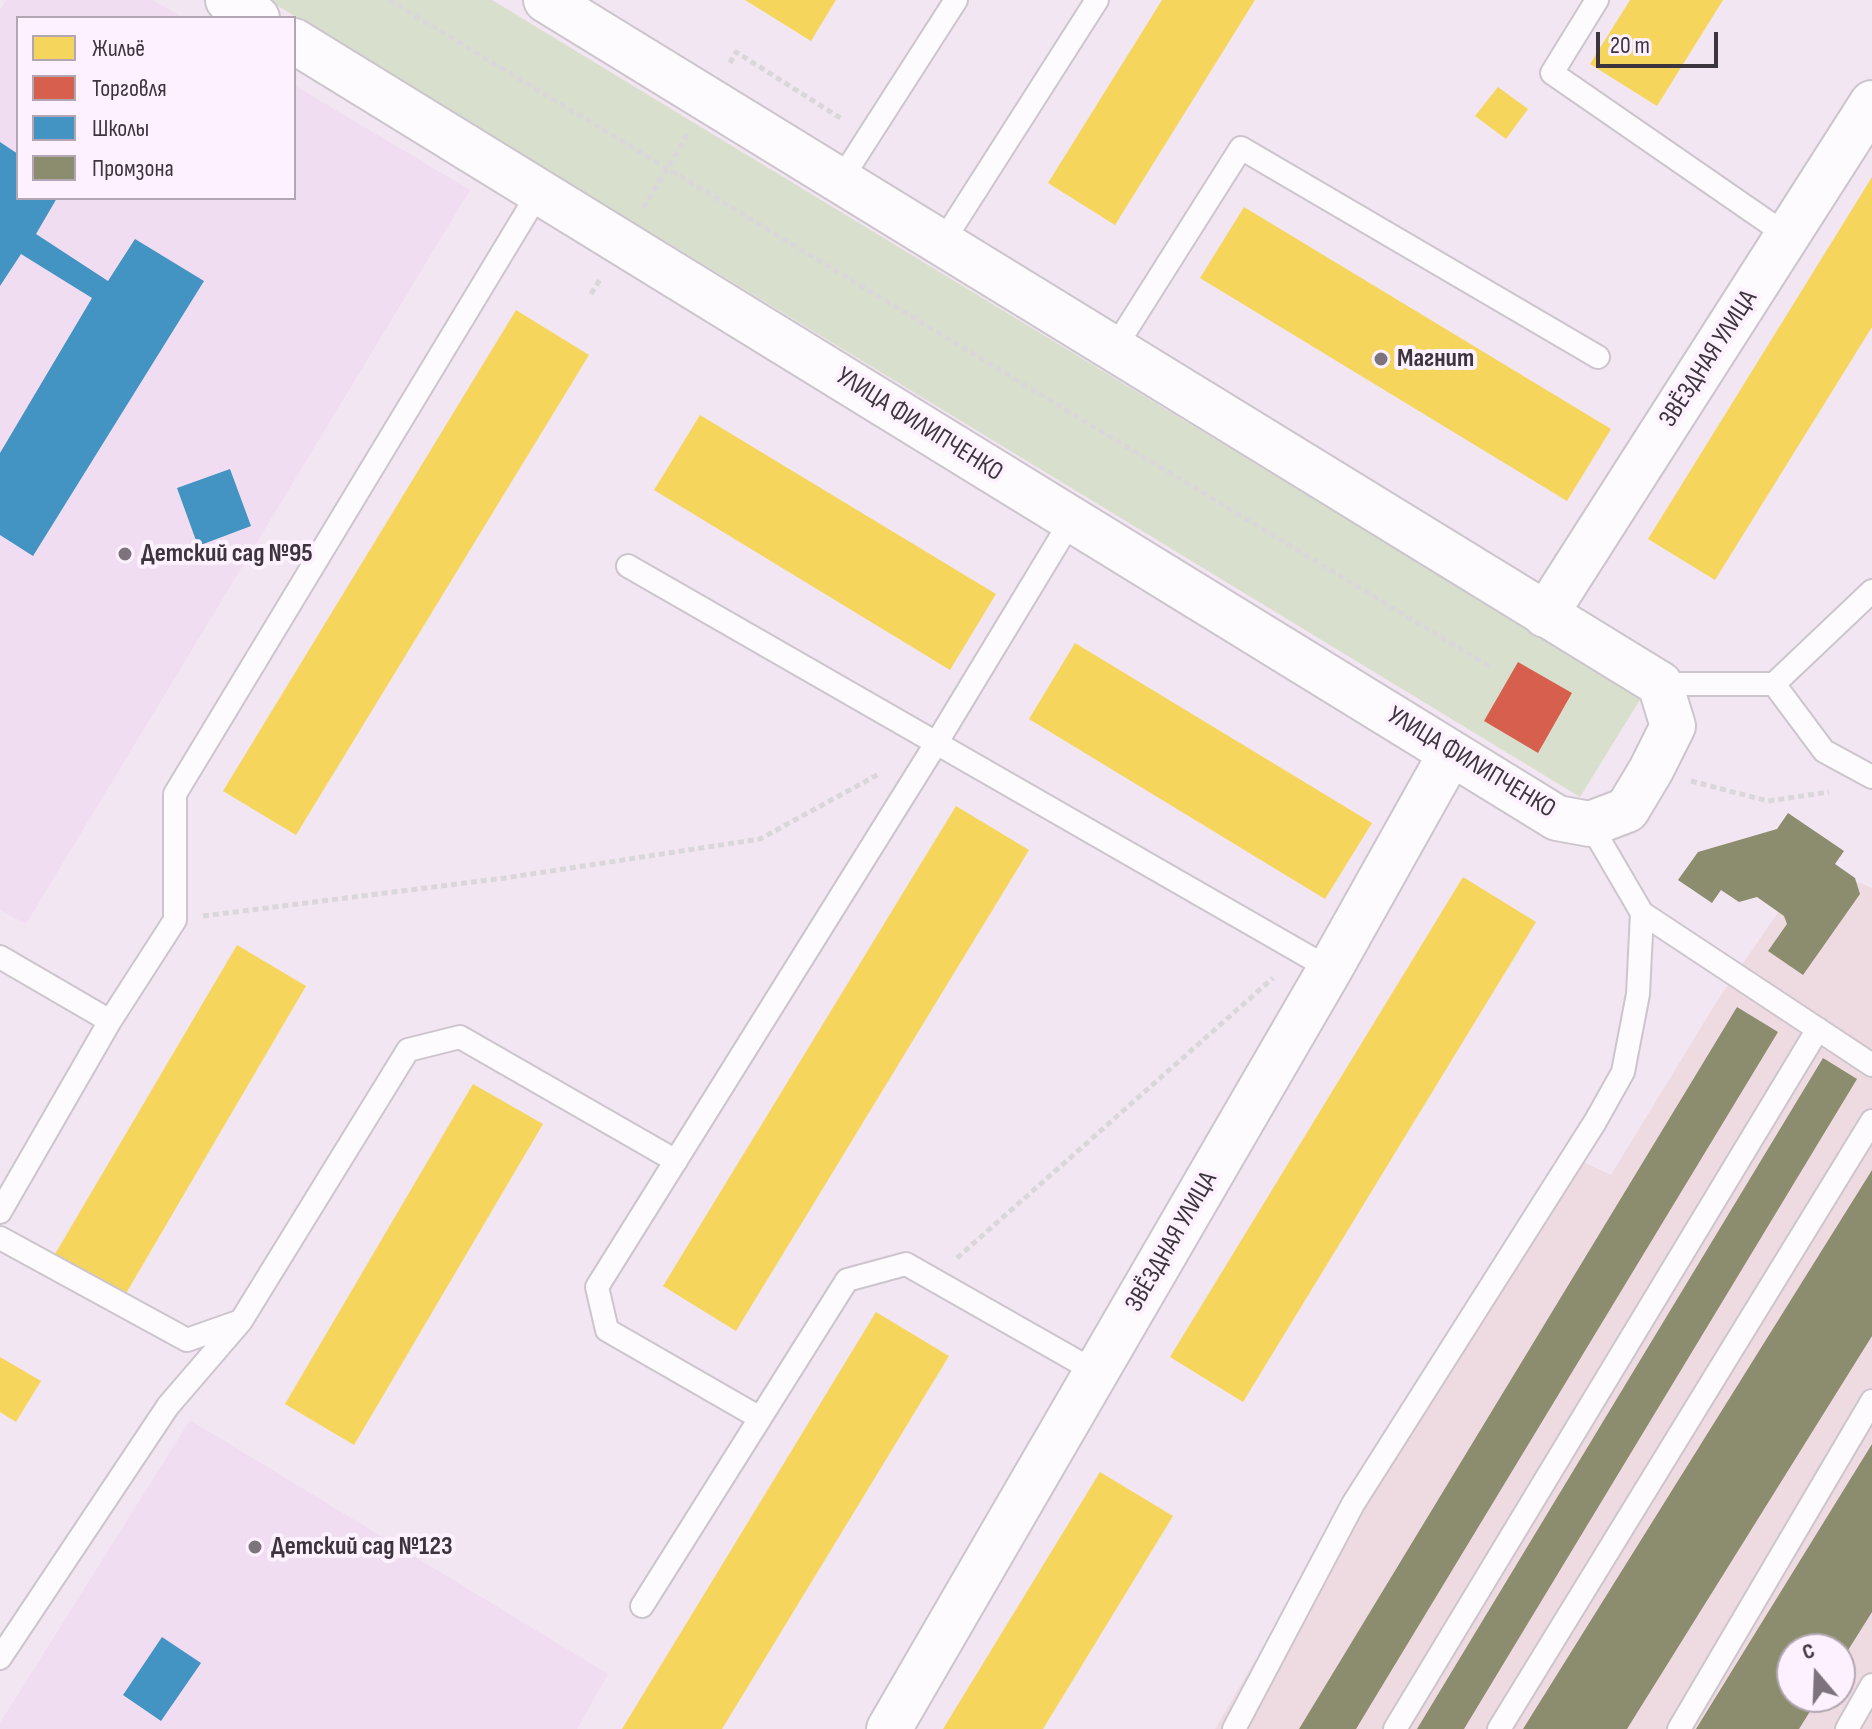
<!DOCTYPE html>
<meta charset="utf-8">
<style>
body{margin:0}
#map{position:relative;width:1872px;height:1729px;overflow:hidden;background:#f2e6f2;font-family:"Sofia Sans Condensed",sans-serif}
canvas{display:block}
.legend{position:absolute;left:16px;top:16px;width:280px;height:184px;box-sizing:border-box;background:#fef1ff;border:2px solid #b1a6b1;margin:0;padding:10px 14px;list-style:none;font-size:24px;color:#3d353d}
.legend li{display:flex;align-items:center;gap:16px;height:40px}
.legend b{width:40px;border:2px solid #b1a6b1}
.north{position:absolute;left:1776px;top:1633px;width:80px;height:80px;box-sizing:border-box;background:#fef1ff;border:2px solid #b1a6b1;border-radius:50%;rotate:341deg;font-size:22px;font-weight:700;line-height:32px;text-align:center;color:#3d353d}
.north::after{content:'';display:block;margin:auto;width:28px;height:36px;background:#7c737c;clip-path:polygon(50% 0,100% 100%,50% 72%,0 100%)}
.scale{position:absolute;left:1596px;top:32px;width:122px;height:36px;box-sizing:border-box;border:4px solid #3d353d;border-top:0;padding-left:10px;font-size:24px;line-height:28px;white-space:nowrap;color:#3d353d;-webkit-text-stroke:6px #fef1ff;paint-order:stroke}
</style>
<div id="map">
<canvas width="1872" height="1729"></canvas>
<ul class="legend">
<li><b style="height:22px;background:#f6d55c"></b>Жильё</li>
<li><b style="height:22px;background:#d6604d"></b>Торговля</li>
<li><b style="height:22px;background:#4393c3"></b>Школы</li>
<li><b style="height:22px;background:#8c8c6e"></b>Промзона</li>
</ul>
<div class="north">С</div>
<div class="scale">20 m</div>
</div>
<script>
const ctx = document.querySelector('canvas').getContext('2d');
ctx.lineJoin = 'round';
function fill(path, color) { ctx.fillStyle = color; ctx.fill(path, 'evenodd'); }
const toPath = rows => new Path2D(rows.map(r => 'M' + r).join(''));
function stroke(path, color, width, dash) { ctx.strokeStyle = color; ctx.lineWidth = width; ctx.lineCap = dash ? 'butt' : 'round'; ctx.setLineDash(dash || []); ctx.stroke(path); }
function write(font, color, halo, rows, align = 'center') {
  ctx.font = font + ' "Sofia Sans Condensed",sans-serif'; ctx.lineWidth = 8; ctx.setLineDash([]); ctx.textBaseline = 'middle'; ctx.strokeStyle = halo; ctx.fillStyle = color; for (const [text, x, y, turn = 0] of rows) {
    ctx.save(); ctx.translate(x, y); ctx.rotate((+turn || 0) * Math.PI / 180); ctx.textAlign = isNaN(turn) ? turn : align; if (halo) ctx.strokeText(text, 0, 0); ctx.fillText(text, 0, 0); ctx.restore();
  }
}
fill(toPath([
 [6,0,153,0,183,18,18,18,18,198,294,198,294,85,470,190,26,924,0,910,0,10],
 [190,1420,608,1674,577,1729,0,1729,0,1723]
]), '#f1ddf2');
fill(toPath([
 [1812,863,1872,888,1872,1729,1215,1729,1363,1476,1571,1156,1611,1175,1717,1001],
 [1792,1649,1840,1649,1840,1697,1792,1697]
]), '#eedbe1');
fill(toPath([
 [268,0,492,0,1641,698,1580,797]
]), '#d8e0cd');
fill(toPath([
 [745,0,836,0,811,41],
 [1162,0,1255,0,1115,225,1048,183],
 [1630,0,1723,0,1657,106,1590,64],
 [1498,87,1528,109,1506,139,1475,116],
 [1872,177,1872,327,1715,580,1648,539],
 [1244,207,1611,429,1567,501,1200,278],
 [516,310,589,355,296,835,223,791],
 [700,415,996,594,950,670,654,490],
 [1075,643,1372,823,1325,899,1029,719],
 [956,806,1029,850,736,1331,663,1286],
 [1463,877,1536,922,1243,1402,1170,1357],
 [237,945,306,986,118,1307,48,1266],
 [473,1084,543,1124,354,1445,285,1404],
 [876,1312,949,1356,722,1729,622,1729],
 [0,1357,41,1381,16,1422,0,1412],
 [1100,1472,1173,1516,1043,1729,943,1729]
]), '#f6d55c');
fill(toPath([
 [1518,662,1572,693,1538,753,1484,721]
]), '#d6604d');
fill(toPath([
 [0,142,18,154,18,198,57,198,36,234,108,281,135,239,204,281,33,556,0,535,0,453,92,298,21,254,0,286],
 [230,469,251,526,198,546,177,488],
 [162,1637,201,1663,161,1721,123,1695]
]), '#4393c3');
fill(toPath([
 [1788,813,1844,851,1835,864,1855,878,1860,894,1803,975,1768,951,1787,924,1784,916,1757,897,1739,902,1721,890,1712,903,1678,880,1698,852,1777,829],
 [1737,1007,1778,1032,1356,1729,1299,1729],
 [1823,1058,1857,1079,1464,1729,1417,1729],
 [1872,1170,1872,1336,1627,1729,1523,1729],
 [1872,1444,1872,1612,1840,1663,1840,1649,1792,1649,1792,1697,1819,1697,1799,1729,1696,1729]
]), '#8c8c6e');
const service = toPath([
 [1597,0,1552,73,1788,236],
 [840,181,956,0],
 [942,243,1097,0],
 [1114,349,1241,148,1598,357],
 [628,566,1330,969],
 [1660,684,1774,684,1872,591],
 [1774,684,1824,751,1872,777],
 [1590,824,1642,913,1872,1065],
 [0,957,110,1021],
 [0,1212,110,1021,175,920,175,794,539,192],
 [0,1238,187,1340,241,1321,408,1050,460,1037,676,1161],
 [760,1418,607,1330,597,1287,937,742,1072,519],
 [642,1606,847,1280,906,1264,1096,1372],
 [0,1658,168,1406,241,1321],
 [1234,1729,1353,1504,1595,1122,1623,1072,1638,994,1642,913],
 [1395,1729,1818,1029],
 [1499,1729,1872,1121],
 [1679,1729,1872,1401],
 [1847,1729,1872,1685]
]);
const minor = toPath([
 [228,0,257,18],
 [294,41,1557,818,1590,824,1627,810,1651,770,1673,726,1660,684,546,0],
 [1545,615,1872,103],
 [889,1729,1330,969,1451,753]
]);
stroke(service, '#cdc5cd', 26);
stroke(minor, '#cdc5cd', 48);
stroke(toPath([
 [389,0,1492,668],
 [730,63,736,52,842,119],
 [643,208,688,134],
 [591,294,601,278],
 [1691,781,1768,801,1829,792],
 [203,916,505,878,760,839,879,774],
 [957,1258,1273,978]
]), '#dad7da', 5, [6, 4]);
stroke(service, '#fdfbfd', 22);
stroke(minor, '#fdfbfd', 44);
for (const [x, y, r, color] of [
 [1381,359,8,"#7c737c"],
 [125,554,8,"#7c737c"],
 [255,1547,8,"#7c737c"]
]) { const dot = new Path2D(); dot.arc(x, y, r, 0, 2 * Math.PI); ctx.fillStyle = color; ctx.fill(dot); stroke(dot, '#fef1ff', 3); }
write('bold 26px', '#3d353d', '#fef1ff', [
 ["Магнит",1397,359],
 ["Детский сад №95",141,554],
 ["Детский сад №123",271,1547]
], 'left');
write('26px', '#3d353d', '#fef1ff', [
 ["ЗВЁЗДНАЯ УЛИЦА",1709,359,-57],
 ["УЛИЦА ФИЛИПЧЕНКО",919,425,32],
 ["УЛИЦА ФИЛИПЧЕНКО",1471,763,31],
 ["ЗВЁЗДНАЯ УЛИЦА",1172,1242,-60]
]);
</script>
